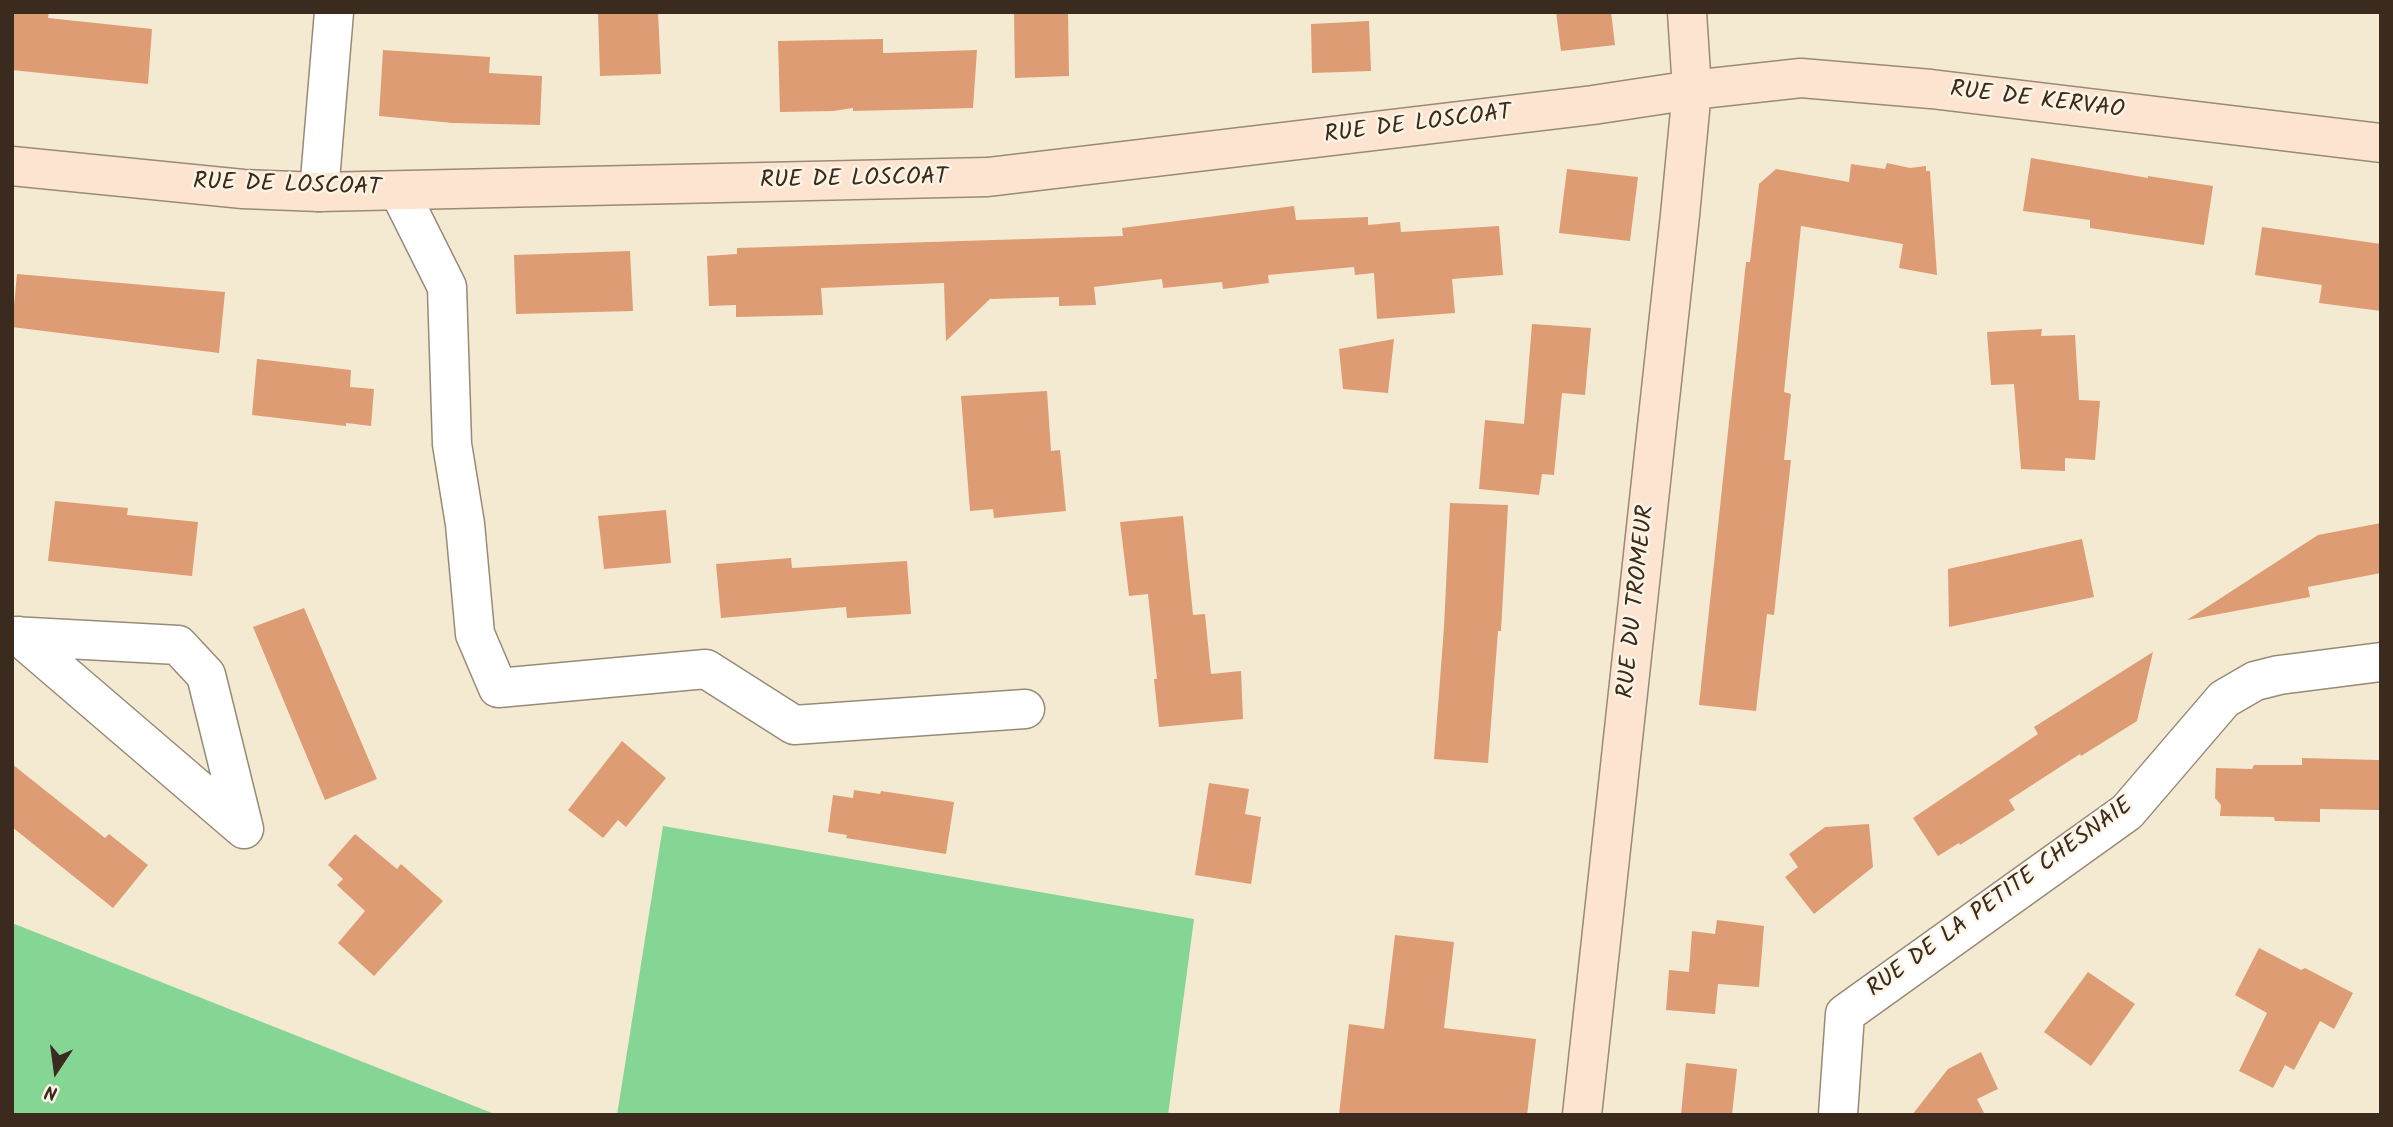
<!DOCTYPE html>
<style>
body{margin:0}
#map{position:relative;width:2393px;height:1127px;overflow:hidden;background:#f4ead1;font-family:Kalam,sans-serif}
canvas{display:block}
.frame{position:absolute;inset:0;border:14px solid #3b2a1e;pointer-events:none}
.north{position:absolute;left:21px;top:1036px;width:70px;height:70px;-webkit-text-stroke:5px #fcf5e5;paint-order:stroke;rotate:193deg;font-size:19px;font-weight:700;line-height:28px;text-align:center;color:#3b2a1e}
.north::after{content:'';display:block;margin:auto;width:24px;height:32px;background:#3b2a1e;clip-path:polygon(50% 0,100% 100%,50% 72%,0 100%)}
</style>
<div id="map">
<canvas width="2393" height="1127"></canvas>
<div class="frame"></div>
<div class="north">N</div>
</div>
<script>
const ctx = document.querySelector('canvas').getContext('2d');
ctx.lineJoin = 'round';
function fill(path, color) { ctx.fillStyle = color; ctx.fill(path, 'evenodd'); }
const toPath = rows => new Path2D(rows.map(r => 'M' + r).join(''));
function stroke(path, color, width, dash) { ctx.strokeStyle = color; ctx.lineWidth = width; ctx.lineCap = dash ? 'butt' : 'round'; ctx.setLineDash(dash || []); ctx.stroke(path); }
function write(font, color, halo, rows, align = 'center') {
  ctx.font = font + ' Kalam,sans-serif'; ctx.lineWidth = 5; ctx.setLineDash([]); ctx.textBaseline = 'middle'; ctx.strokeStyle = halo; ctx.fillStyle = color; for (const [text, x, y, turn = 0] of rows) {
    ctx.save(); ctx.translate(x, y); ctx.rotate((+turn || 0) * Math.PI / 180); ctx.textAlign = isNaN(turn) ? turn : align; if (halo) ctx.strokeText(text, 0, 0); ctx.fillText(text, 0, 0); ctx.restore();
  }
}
fill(toPath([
 [663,826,1194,919,1168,1115,617,1115],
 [12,923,497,1115,12,1115]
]), '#85d594');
fill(toPath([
 [12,12,49,12,48,18,152,29,148,84,12,70],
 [598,12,658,12,661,74,600,76],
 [1014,12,1068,12,1069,76,1015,78],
 [1556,12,1611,12,1615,45,1561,51],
 [1369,21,1371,71,1312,73,1311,24],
 [883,39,883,53,977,50,973,108,853,111,853,108,833,111,780,112,778,41],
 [383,50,490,57,489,73,542,76,540,125,453,123,379,116],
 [2031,158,2148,178,2148,176,2213,186,2204,245,2090,228,2090,220,2023,211],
 [1887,163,1910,168,1926,166,1926,171,1930,171,1937,275,1899,268,1903,244,1801,226,1784,392,1791,394,1784,460,1791,460,1774,615,1767,614,1756,711,1699,705,1746,262,1750,262,1759,184,1776,169,1849,182,1851,164,1885,169],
 [1567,169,1638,177,1630,241,1559,233],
 [1294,206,1296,220,1368,217,1368,225,1400,222,1401,232,1499,226,1503,275,1452,279,1455,313,1377,319,1374,273,1355,275,1354,267,1268,275,1269,283,1223,289,1222,282,1163,288,1162,279,1094,287,1096,305,1059,306,1059,297,990,299,946,341,944,283,821,288,823,315,736,317,736,305,709,306,707,256,737,254,737,248,1123,236,1122,228],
 [2262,227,2381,244,2381,311,2319,303,2322,285,2255,275],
 [630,251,633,311,516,314,514,255],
 [17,274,225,292,219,353,12,327],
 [1532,324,1591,328,1585,395,1562,393,1554,475,1542,474,1539,495,1479,489,1485,420,1524,424],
 [2042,329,2041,336,2075,335,2079,400,2100,401,2095,460,2065,458,2065,471,2021,469,2014,384,1991,385,1987,332],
 [1394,339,1388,393,1343,389,1339,349],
 [257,359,351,370,350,387,374,389,371,426,346,423,346,426,252,415],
 [1047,391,1051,451,1060,450,1066,511,994,518,993,509,970,511,961,396],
 [55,501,128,508,127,515,198,522,192,576,48,561],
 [1450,503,1508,505,1501,631,1498,631,1488,763,1434,759,1444,627],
 [666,510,671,563,604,569,598,516],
 [1183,516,1193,615,1205,614,1211,674,1241,671,1243,719,1159,727,1154,679,1157,679,1148,594,1129,596,1120,522],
 [2381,523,2381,573,2308,587,2310,597,2187,620,2318,535],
 [2082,539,2094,597,1949,627,1948,569],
 [791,558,792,568,907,561,911,614,847,618,846,607,721,618,716,564],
 [304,608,377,779,325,800,253,627],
 [2153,652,2137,721,2081,756,2080,754,2009,800,2015,810,1960,845,1959,843,1938,856,1913,818,2038,734,2034,727],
 [622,741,666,778,626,827,618,820,603,838,568,810],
 [2302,758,2379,760,2380,810,2320,809,2320,822,2275,821,2274,817,2220,816,2221,805,2215,798,2216,768,2252,769,2254,765,2302,765],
 [12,764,105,838,109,834,148,865,113,908,12,827],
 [1209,783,1249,789,1245,814,1261,817,1251,884,1195,875],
 [854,790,880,794,881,791,954,802,946,854,846,838,847,835,828,832,833,795,853,798],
 [1869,824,1873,867,1814,914,1785,877,1798,867,1789,854,1825,827],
 [355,834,397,869,401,864,443,901,374,976,338,943,365,911,337,885,343,879,328,865],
 [1717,920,1764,926,1759,987,1718,984,1715,1014,1666,1010,1669,970,1689,972,1692,931,1715,934],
 [1395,935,1454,942,1444,1028,1536,1039,1527,1115,1339,1115,1349,1024,1384,1029],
 [2259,948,2301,970,2305,968,2353,993,2334,1029,2320,1021,2294,1070,2285,1065,2273,1088,2239,1071,2267,1013,2235,995],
 [2088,972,2135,1004,2091,1066,2044,1032],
 [1981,1052,1998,1089,1977,1099,1985,1115,1912,1115,1948,1069],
 [1686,1063,1737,1069,1732,1115,1681,1115]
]), '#de9c74');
const street = toPath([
 [399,191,447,287,452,444,465,524,475,634,498,688,706,669,794,725,1025,709],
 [319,192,334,12],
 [12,636,178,645,206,675,244,829,19,636],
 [1838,1115,1845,1014,2127,812,2224,699,2255,681,2279,675,2381,662]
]);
const secondary = toPath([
 [12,166,243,189,319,192,988,177,1593,105,1692,90,1801,78,1931,89,2381,143],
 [1582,1115,1680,215,1692,90,1687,12]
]);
stroke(street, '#988a78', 41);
stroke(secondary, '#988a78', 41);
stroke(street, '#fff', 38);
stroke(secondary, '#fde4d1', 38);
write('24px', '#3b2a1e', '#fcf5e5', [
 ["RUE DE KERVAO",2037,102,7],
 ["RUE DE LOSCOAT",1418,126,-7],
 ["RUE DE LOSCOAT",854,181,-1],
 ["RUE DE LOSCOAT",287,187,2],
 ["RUE DU TROMEUR",1638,602,-84],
 ["RUE DE LA PETITE CHESNAIE",2001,899,-36]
]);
</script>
